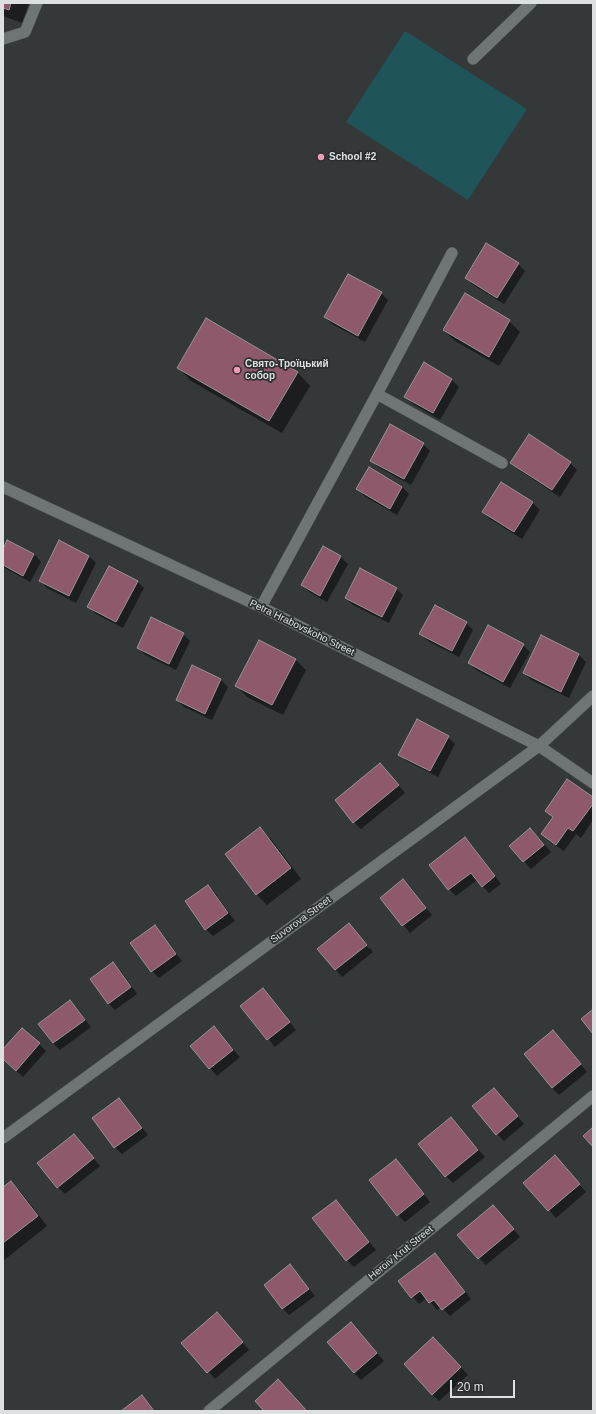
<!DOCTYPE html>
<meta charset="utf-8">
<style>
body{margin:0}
#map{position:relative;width:596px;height:1414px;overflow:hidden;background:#343839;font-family:Arial,sans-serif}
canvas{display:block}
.frame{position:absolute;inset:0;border:4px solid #dde0e0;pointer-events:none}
.scale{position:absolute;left:450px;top:1380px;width:65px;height:18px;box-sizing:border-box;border:2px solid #dde0e0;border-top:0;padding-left:5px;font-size:12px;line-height:14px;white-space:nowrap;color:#dde0e0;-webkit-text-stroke:3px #2a2e2f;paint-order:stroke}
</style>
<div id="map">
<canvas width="596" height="1414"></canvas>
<div class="frame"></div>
<div class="scale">20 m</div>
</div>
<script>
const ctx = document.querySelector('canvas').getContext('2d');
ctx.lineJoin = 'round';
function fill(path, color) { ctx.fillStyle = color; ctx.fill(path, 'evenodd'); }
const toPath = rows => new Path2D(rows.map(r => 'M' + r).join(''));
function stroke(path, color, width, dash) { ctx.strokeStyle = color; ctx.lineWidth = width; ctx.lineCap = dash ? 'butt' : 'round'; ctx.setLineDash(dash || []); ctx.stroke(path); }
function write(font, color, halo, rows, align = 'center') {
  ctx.font = font + ' Arial,sans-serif'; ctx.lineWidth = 3.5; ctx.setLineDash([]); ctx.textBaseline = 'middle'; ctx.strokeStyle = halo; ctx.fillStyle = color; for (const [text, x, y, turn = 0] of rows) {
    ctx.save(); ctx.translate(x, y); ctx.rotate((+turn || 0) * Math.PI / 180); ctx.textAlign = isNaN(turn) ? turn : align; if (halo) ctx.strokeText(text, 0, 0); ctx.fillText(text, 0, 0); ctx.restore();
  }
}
fill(toPath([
 [405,31,527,109,468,200,346,122]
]), '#1f5559');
fill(toPath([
 [3,3,29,3,22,23,3,16],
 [518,264,525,271,504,304,473,285,466,278],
 [381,293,388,300,365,342,332,324,325,317],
 [465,295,509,321,520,332,499,366,455,341,444,330],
 [424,364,452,380,459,387,440,420,413,404,406,397],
 [178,367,297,372,310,386,282,433,191,381],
 [423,444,430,451,411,485,378,467,371,460],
 [512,463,570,463,577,470,560,497,519,470],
 [369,468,402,487,409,494,397,515,364,496,357,489],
 [501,483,533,503,540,510,522,539,490,519,483,512],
 [323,547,341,557,348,564,327,602,309,592,302,585],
 [3,551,34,554,41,562,30,582,3,567],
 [89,556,96,563,76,603,47,588,40,581],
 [137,581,144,588,123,628,96,614,89,607],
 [396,588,403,595,389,623,353,605,346,598],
 [466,623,473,630,459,657,428,641,421,634],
 [183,634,190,641,176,670,145,655,138,648],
 [542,636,579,655,586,662,569,698,531,680,524,673],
 [259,641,296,660,306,670,283,715,247,697,237,686],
 [523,645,530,652,510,688,476,670,469,663],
 [192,667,221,680,228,687,212,720,184,707,177,700],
 [448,737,455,744,438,777,407,761,400,754],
 [387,771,405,793,361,829,354,822],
 [593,799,593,820,581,838,576,834,564,851,549,841,542,834,554,819,546,811],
 [260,828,271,839,301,879,267,905,256,894],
 [530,829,551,852,531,869,511,846],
 [465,838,472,845,501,884,489,893,477,880,456,896,449,889],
 [403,880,432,915,410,933,381,898],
 [208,886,215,893,235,921,213,936,206,929],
 [349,924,369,949,370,948,373,952,342,977,318,949],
 [154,927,161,934,182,961,159,978,152,971,132,944],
 [113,963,120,970,137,994,115,1010,108,1003],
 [263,990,296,1030,275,1047,242,1006],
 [70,1002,77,1009,91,1027,60,1050,53,1043,40,1024],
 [214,1028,240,1057,217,1076,191,1046],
 [560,1038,587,1072,559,1095,552,1088],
 [39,1044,46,1051,23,1077,3,1059,3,1050],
 [494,1089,524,1124,504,1141,497,1134],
 [119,1100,126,1107,148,1135,122,1154,115,1147],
 [451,1118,485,1157,453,1183,446,1176],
 [74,1135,100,1166,65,1194,58,1187],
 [396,1160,430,1202,405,1222,398,1215],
 [562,1164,586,1192,556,1218,525,1183],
 [10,1182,21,1192,47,1226,3,1261,3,1188],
 [336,1201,376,1250,354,1267,347,1260],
 [500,1213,520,1237,486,1265,479,1258],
 [435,1254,442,1261,471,1299,450,1316,441,1307,437,1310,427,1298,419,1304,400,1282],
 [290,1266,297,1273,315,1296,289,1315,282,1308],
 [224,1320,249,1350,215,1379,182,1343],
 [351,1323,384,1361,361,1380,354,1373],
 [440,1345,468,1375,439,1401,432,1394]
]), '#0007');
const building = toPath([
 [3,3,11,3,9,10,3,8,3,3],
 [486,243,519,263,497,298,465,278,486,243],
 [348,274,382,292,358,336,324,317,348,274],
 [465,293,510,320,489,357,443,330,465,293],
 [206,318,298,372,269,421,177,368,206,318],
 [424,362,452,379,433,413,404,397,424,362],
 [390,424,424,443,404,479,370,461,390,424],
 [529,434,571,462,552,490,510,463,529,434],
 [369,467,402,487,390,509,356,489,369,467],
 [501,482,533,502,514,532,482,512,501,482],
 [7,540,34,554,23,576,3,565,3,549,7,540],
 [59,540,89,556,69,596,39,581,59,540],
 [323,546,341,556,320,596,301,585,323,546],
 [109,566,138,581,116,622,87,607,109,566],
 [360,568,397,588,382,617,345,598,360,568],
 [435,605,467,622,452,651,419,634,435,605],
 [151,617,184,633,169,664,137,648,151,617],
 [488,625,524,644,503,682,468,663,488,625],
 [541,635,579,654,561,692,523,673,541,635],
 [259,640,296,659,272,705,235,686,259,640],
 [192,665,221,679,205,714,176,700,192,665],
 [417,719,449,736,430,771,398,755,417,719],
 [380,763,399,785,353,823,335,800,380,763],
 [567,779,593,797,593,804,573,831,568,828,556,845,541,834,553,817,545,811,567,779],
 [260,827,291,868,256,895,225,854,260,827],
 [530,828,544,845,523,862,509,846,530,828],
 [465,837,495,876,482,887,471,873,448,890,429,865,465,837],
 [403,879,426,908,402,926,380,898,403,879],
 [208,885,228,913,205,930,185,901,208,885],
 [349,923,367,945,335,970,317,949,349,923],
 [155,925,176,954,151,972,130,943,155,925],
 [113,962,131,987,108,1004,90,979,113,962],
 [263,988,290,1022,267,1040,240,1006,263,988],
 [70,1000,85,1020,53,1043,38,1024,70,1000],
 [593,1009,593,1034,581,1019,593,1009],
 [214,1026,233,1050,209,1069,190,1046,214,1026],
 [22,1028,40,1043,16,1071,3,1059,3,1049,22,1028],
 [553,1030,581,1064,552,1088,524,1054,553,1030],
 [494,1088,518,1116,496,1135,472,1106,494,1088],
 [119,1098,142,1128,114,1148,92,1118,119,1098],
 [451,1117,478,1150,445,1177,418,1144,451,1117],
 [593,1127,593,1147,583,1136,593,1127],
 [74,1134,94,1158,57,1188,37,1163,74,1134],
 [555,1155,580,1184,548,1211,523,1183,555,1155],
 [396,1159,424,1194,397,1216,369,1180,396,1159],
 [11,1181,38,1216,3,1243,3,1187,11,1181],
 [336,1200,369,1242,346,1261,312,1218,336,1200],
 [493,1205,514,1229,478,1259,457,1235,493,1205],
 [435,1253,465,1292,442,1310,434,1300,429,1303,420,1291,411,1298,398,1281,435,1253],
 [290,1264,309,1289,282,1309,264,1285,290,1264],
 [217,1312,243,1342,207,1373,181,1343,217,1312],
 [351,1322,377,1353,354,1373,327,1342,351,1322],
 [433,1337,461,1367,432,1395,404,1364,433,1337],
 [278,1379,306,1410,305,1411,264,1411,255,1401,278,1379],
 [142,1395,154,1411,121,1411,142,1395]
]);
fill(building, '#8e596a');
stroke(building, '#989394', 1);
const service = toPath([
 [3,39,25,32,37,3],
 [377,394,502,463],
 [261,607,377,394,452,253]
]);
const minor = toPath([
 [473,59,531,3],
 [3,487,261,607,539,746,593,783],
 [3,1138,539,746,593,696],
 [209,1411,593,1096]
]);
stroke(service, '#515656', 12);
stroke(minor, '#515656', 12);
stroke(service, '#6f7575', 11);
stroke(minor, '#6f7575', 11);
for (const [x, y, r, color] of [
 [321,157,4,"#f09ab5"],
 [237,370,4,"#f09ab5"]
]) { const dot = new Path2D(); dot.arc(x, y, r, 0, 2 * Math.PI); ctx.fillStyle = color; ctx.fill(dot); stroke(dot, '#2a2e2f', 1.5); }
write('bold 10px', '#dde0e0', '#2a2e2f', [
 ["School #2",329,157],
 ["Свято-Троїцький",245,364],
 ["собор",245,376]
], 'left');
write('10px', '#dde0e0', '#2a2e2f', [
 ["Petra Hrabovskoho Street",302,628,26],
 ["Suvorova Street",301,920,-36],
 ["Heroiv Krut Street",401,1253,-39]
]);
</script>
